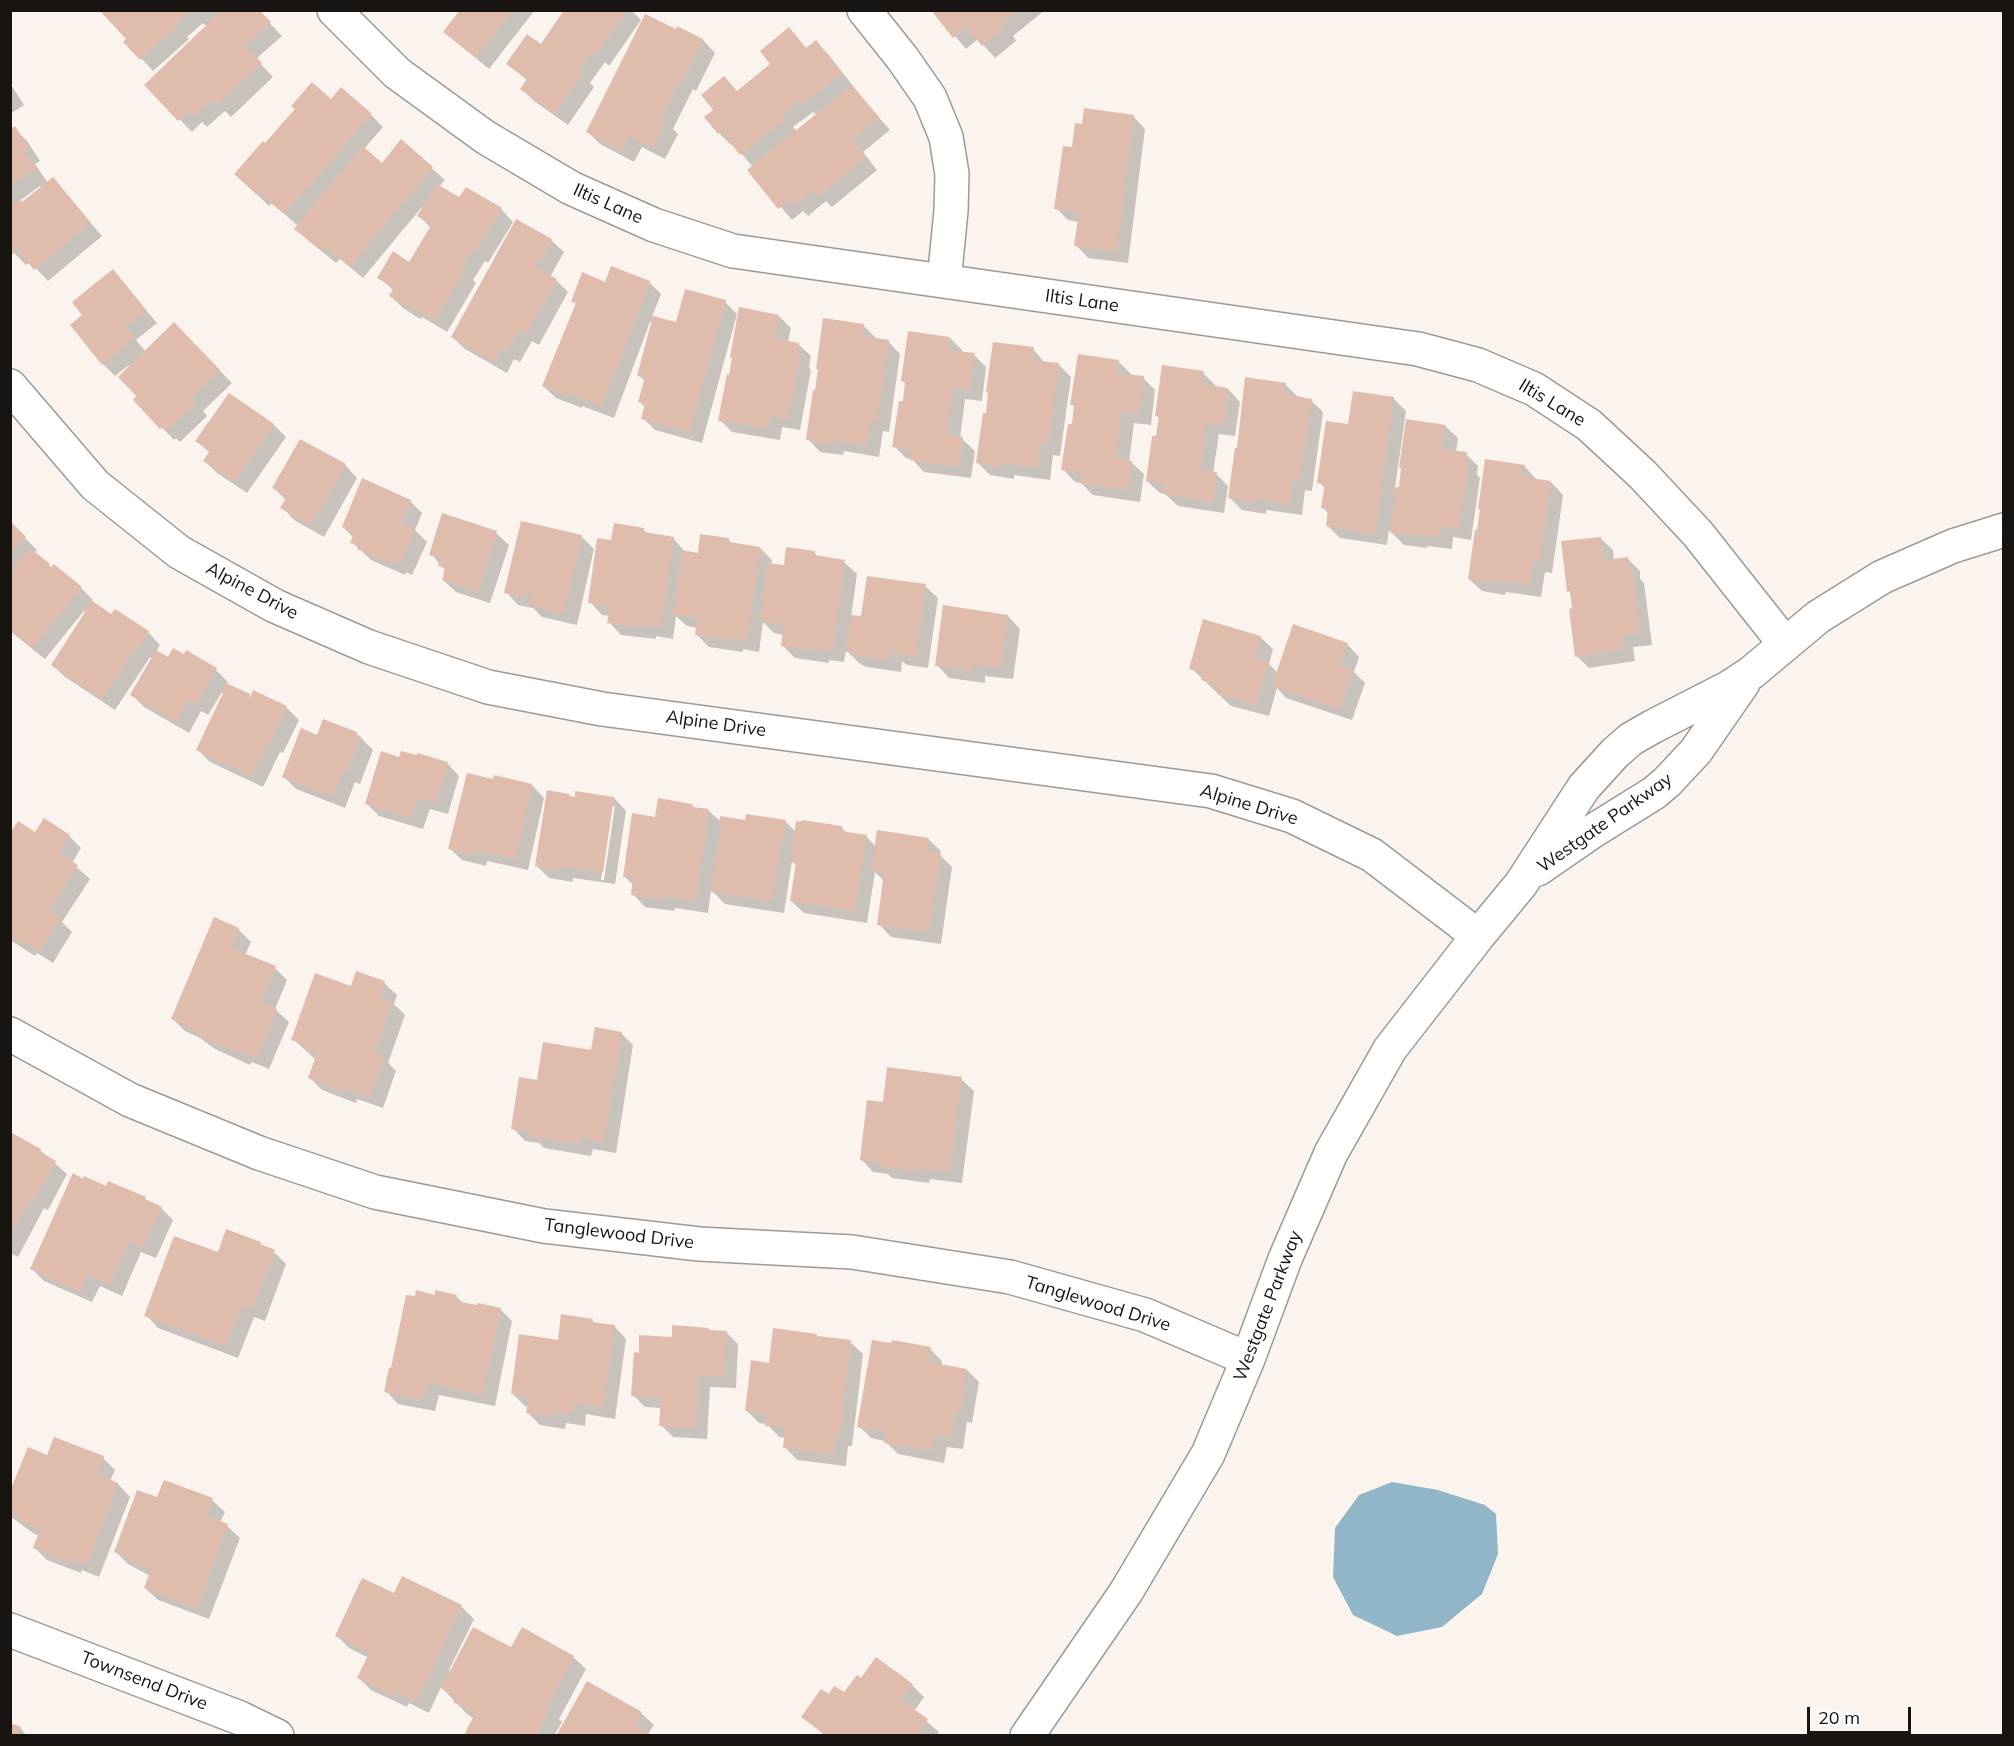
<!DOCTYPE html>
<style>
body{margin:0}
#map{position:relative;width:2014px;height:1746px;overflow:hidden;background:#fbf3ed;font-family:Mulish,sans-serif}
canvas{display:block}
.frame{position:absolute;inset:0;border:12px solid #171412;pointer-events:none}
.scale{position:absolute;left:1807px;top:1707px;width:104px;height:27px;box-sizing:border-box;border:3px solid #171412;border-top:0;padding-left:8px;font-size:18px;line-height:21px;white-space:nowrap;color:#171412;-webkit-text-stroke:4px #fff;paint-order:stroke}
</style>
<div id="map">
<canvas width="2014" height="1746"></canvas>
<div class="frame"></div>
<div class="scale">20 m</div>
</div>
<script>
const ctx = document.querySelector('canvas').getContext('2d');
ctx.lineJoin = 'round';
function fill(path, color) { ctx.fillStyle = color; ctx.fill(path, 'evenodd'); }
const toPath = rows => new Path2D(rows.map(r => 'M' + r).join(''));
function stroke(path, color, width, dash) { ctx.strokeStyle = color; ctx.lineWidth = width; ctx.lineCap = dash ? 'butt' : 'round'; ctx.setLineDash(dash || []); ctx.stroke(path); }
function write(font, color, halo, rows, align = 'center') {
  ctx.font = font + ' Mulish,sans-serif'; ctx.lineWidth = 6; ctx.setLineDash([]); ctx.textBaseline = 'middle'; ctx.strokeStyle = halo; ctx.fillStyle = color; for (const [text, x, y, turn = 0] of rows) {
    ctx.save(); ctx.translate(x, y); ctx.rotate((+turn || 0) * Math.PI / 180); ctx.textAlign = isNaN(turn) ? turn : align; if (halo) ctx.strokeText(text, 0, 0); ctx.fillText(text, 0, 0); ctx.restore();
  }
}
fill(toPath([
 [1392,1482,1438,1490,1485,1505,1496,1514,1498,1554,1482,1594,1442,1627,1397,1636,1353,1615,1333,1577,1335,1528,1359,1495]
]), '#90b6c7');
fill(toPath([
 [105,10,257,10,282,36,256,59,273,77,231,117,225,111,207,127,202,122,192,132,146,85,207,27,203,23,187,37,189,39,153,71,126,42,128,40],
 [462,10,535,10,489,69,445,32],
 [566,10,631,10,641,20,609,66,605,62,590,83,594,87,568,125,534,101,522,89,528,81,508,64,541,46],
 [933,10,1045,10,1013,36,1016,41,995,58,978,39,966,49],
 [678,28,703,40,715,53,696,91,693,89,673,129,678,134,665,159,642,147,634,162,600,144,588,132],
 [789,29,807,49,816,42,828,54,853,86,852,87,890,130,863,152,877,170,832,207,826,201,808,216,803,211,792,220,749,170,753,167,733,144,731,145,719,133,738,92,772,64],
 [813,112,817,115,797,131,793,127],
 [10,83,24,105,10,114],
 [331,101,371,115,383,127,364,149,382,165,401,141,445,180,439,187,460,199,501,209,513,222,488,263,485,261,473,280,476,283,447,332,422,317,420,319,403,308,391,296,394,291,379,277,410,264,431,228,419,216,423,208,422,207,363,278,340,259,336,263,309,241,296,229,298,226,272,203,269,206,248,186,265,145],
 [1133,116,1145,129,1128,263,1088,258,1076,245,1079,222,1068,220,1056,208],
 [14,128,27,141,40,161,35,164,48,183,53,179,102,236,48,281,30,262,26,265,10,249,10,131],
 [40,186,42,188,22,204,19,201],
 [551,240,564,252,550,277,556,280,568,292,539,345,532,341,520,362,514,359,507,373,465,349,452,337],
 [113,271,157,323,136,340,146,352,174,324,232,383,203,411,207,416,180,442,176,438,174,440,135,400,138,396,129,365,115,376,103,364,84,315],
 [649,282,661,294,652,317,677,324,725,302,737,314,702,443,655,430,643,418,645,407,640,402,645,381,639,375,653,323,650,322,614,418,582,406,582,408,556,398,543,386,577,305,573,301,606,284],
 [779,316,791,328,788,342,798,344,811,356,809,367,811,370,800,430,782,427,780,440,732,432,720,420,730,377],
 [863,325,876,338,875,340,888,341,900,354,889,432,883,431,879,457,844,451,843,455,820,452,808,439],
 [950,338,962,350,962,353,974,355,986,367,982,401,965,399,960,438,962,439,975,451,971,478,924,472,912,459,906,458,894,446,904,403,906,384,903,381],
 [1033,349,1045,363,1059,365,1071,377,1060,456,1053,455,1050,480,1014,475,1014,479,990,475,978,463,987,415],
 [1119,362,1131,374,1131,376,1143,378,1155,390,1151,425,1134,423,1129,462,1131,462,1144,474,1140,502,1093,495,1081,483,1075,482,1063,469,1073,426,1075,408,1072,404],
 [1203,373,1215,385,1215,387,1228,389,1240,402,1235,436,1219,434,1213,473,1216,474,1228,486,1224,513,1178,506,1165,494,1160,493,1147,481,1160,419,1156,415],
 [1285,384,1297,396,1311,400,1323,412,1312,491,1305,490,1302,515,1266,510,1266,514,1242,510,1230,498],
 [229,395,274,425,286,437,247,493,217,473,205,461,210,453,197,441],
 [1393,398,1406,411,1395,488,1400,488,1445,426,1458,438,1456,452,1466,454,1478,466,1477,475,1480,478,1471,540,1453,537,1452,549,1427,546,1427,548,1404,545,1389,530,1387,545,1340,538,1328,526,1329,514,1323,508,1326,489,1319,482,1350,426],
 [345,465,357,478,324,537,294,520,282,507,286,500,274,488],
 [1524,466,1537,480,1551,482,1563,495,1552,573,1545,572,1541,597,1506,592,1505,595,1482,591,1469,579,1482,510],
 [410,501,422,513,415,530,427,542,412,575,406,572,405,575,371,560,352,542,354,538,343,527],
 [10,523,37,550,34,553,52,568,81,588,93,600,91,602,112,616,148,632,160,645,156,652,169,659,216,670,228,682,226,685,251,698,254,692,286,707,299,720,283,753,280,752,263,787,210,762,198,750,227,688,225,687,208,715,201,711,189,733,144,707,132,695,153,659,150,657,115,710,65,677,52,665,90,607,88,606,45,659,10,631],
 [522,523,582,537,594,549,577,625,542,617,533,608,518,605,506,592],
 [643,529,649,535,673,538,685,552,699,555,728,539,734,545,760,548,772,560,771,565,785,567,814,552,819,558,844,562,857,574,851,617,862,618,925,586,938,598,928,668,907,665,902,661,901,672,867,667,860,664,846,650,844,662,829,660,829,663,795,658,783,646,784,635,774,633,763,622,759,652,743,649,743,652,709,647,697,635,698,628,687,626,676,616,673,639,656,636,656,639,621,635,609,622,610,616,602,615,590,602,613,542],
 [496,533,509,545,490,603,456,592,443,580,446,571,431,554],
 [1600,538,1613,550,1614,561,1628,559,1640,571,1640,579,1644,583,1652,645,1633,647,1635,661,1589,668,1577,656,1572,594,1569,591],
 [1008,616,1020,629,1013,679,985,676,985,683,949,678,937,665],
 [1260,637,1273,649,1269,664,1278,673,1347,644,1359,657,1354,672,1365,683,1352,720,1286,698,1277,688,1269,716,1231,706,1191,668],
 [356,733,373,750,360,784,355,782,345,808,296,789,284,777,318,737],
 [400,759,447,763,459,776,448,814,430,809,423,829,379,816,367,804],
 [494,780,532,785,544,798,528,870,487,861,486,866,462,860,449,848],
 [569,795,571,798,614,798,626,811,615,884,573,878,573,882,549,878,537,866],
 [612,806,615,806,604,880,601,880],
 [692,805,695,809,709,811,721,822,786,822,796,832,841,827,848,834,866,836,876,847,928,839,941,851,940,855,952,867,941,944,891,937,879,924,885,882,875,872,867,923,804,913,791,901,797,866,792,861,784,913,725,904,711,890,708,913,675,908,674,911,645,907,633,894,634,886,624,876,656,818],
 [35,834,69,836,81,848,72,863,90,879,62,922,72,932,53,963,37,953,35,956,10,940,10,836],
 [238,929,251,942,245,955,275,968,287,980,275,1009,289,1022,269,1069,252,1062,250,1065,215,1049,200,1038,185,1031,173,1019],
 [384,983,397,995,394,1004,405,1015,388,1063,396,1071,383,1108,357,1099,356,1103,322,1090,310,1078,316,1060,293,1039],
 [621,1033,633,1045,616,1153,593,1149,591,1156,544,1148,539,1143,525,1141,513,1128,538,1081,593,1051],
 [961,1079,974,1091,962,1183,930,1179,929,1183,892,1178,888,1174,873,1172,861,1159,884,1104],
 [10,1134,40,1150,67,1174,48,1210,44,1208,18,1257,10,1253],
 [84,1181,145,1199,150,1203,161,1208,173,1220,156,1258,141,1252,122,1296,100,1286,92,1302,44,1281,32,1269],
 [260,1244,264,1248,274,1252,286,1264,265,1321,254,1317,238,1358,158,1328,146,1315,219,1254],
 [456,1296,465,1305,500,1309,512,1321,495,1406,439,1395,435,1411,398,1404,386,1391],
 [592,1320,595,1324,614,1326,626,1339,615,1419,586,1414,585,1426,566,1423,565,1429,540,1425,528,1413,529,1407,525,1406,513,1394,559,1341],
 [709,1329,711,1331,726,1332,738,1344,736,1388,710,1387,707,1439,673,1437,661,1425,662,1408,645,1407,633,1395,640,1354,673,1338],
 [816,1335,819,1338,850,1342,863,1354,852,1446,848,1446,846,1466,797,1460,785,1447,786,1438,779,1437,767,1424,759,1423,747,1411,771,1364],
 [930,1349,942,1361,942,1366,967,1370,979,1382,972,1423,967,1422,963,1449,947,1447,944,1463,898,1454,885,1441,871,1438,859,1426],
 [48,1457,103,1458,115,1470,110,1481,118,1484,130,1497,99,1577,82,1570,81,1573,47,1560,34,1547,39,1536,33,1533,10,1516,10,1496],
 [158,1499,212,1500,225,1512,220,1523,227,1526,240,1538,209,1619,158,1600,145,1588,150,1576,128,1564,116,1552],
 [403,1578,461,1606,474,1619,449,1670,451,1672,512,1649,573,1657,586,1669,559,1719,562,1722,554,1736,470,1736,475,1719,467,1714,441,1687,429,1713,409,1703,407,1707,371,1690,359,1678,369,1658,349,1648,337,1636,395,1594],
 [861,1680,912,1685,924,1697,914,1711,939,1732,937,1736,825,1736,803,1716,829,1696,844,1695],
 [641,1713,654,1725,648,1734,558,1736],
 [20,1728,27,1736,10,1736]
]), '#0003');
fill(toPath([
 [103,10,196,10,191,14,190,12,176,24,178,26,140,60,123,42,126,39,101,12],
 [222,10,259,10,271,22,245,46,262,63,217,105,212,100,194,116,190,111,178,121,144,85],
 [460,10,513,10,476,58,443,32],
 [564,10,627,10,596,55,592,51,579,70,583,73,555,114,520,89,527,79,506,64,527,34,541,44],
 [931,10,1018,10,1002,24,1005,28,982,46,966,27,953,38],
 [645,14,676,29,677,26,703,39,683,80,680,78,661,118,666,120,653,148,629,136,622,151,586,132],
 [789,27,806,48,816,40,842,73,803,104,800,100,782,115,785,119,740,155,721,131,718,134,704,117,713,110,701,95,724,76,737,91,770,64,760,51],
 [312,82,331,99,341,87,372,114,284,214,258,192,256,194,234,174,263,141,265,143,295,109,291,106],
 [852,85,879,117,852,139,866,157,819,196,813,190,794,205,790,200,778,209,747,170],
 [1084,108,1134,115,1116,252,1074,246,1079,212,1054,209,1063,146,1072,147,1075,123,1082,124],
 [15,126,29,148,24,152,36,169,10,186,10,129],
 [401,139,433,167,350,267,327,248,323,252,294,229,363,146,382,163],
 [53,177,91,223,34,270,19,251,23,248,22,247,13,254,10,251,10,207,20,199,22,202],
 [437,184,459,197,466,187,502,208,475,252,472,250,461,267,465,270,434,321,409,306,408,308,389,296,394,288,377,278,393,251,409,262,432,224,417,216],
 [516,219,552,239,536,268,557,279,526,334,519,330,507,351,502,348,494,362,451,337],
 [611,266,650,281,602,406,570,394,570,397,542,386,576,303,571,302,582,272,605,282],
 [113,269,146,310,125,327,134,338,102,365,70,325,82,315,72,302],
 [685,289,726,300,690,432,641,419,645,404,638,402,645,377,637,376,653,316,676,322],
 [739,307,779,315,775,338,799,343,797,356,800,356,788,419,770,415,768,428,718,421,727,374,729,375,732,358,730,357],
 [823,318,864,324,862,336,889,340,877,421,871,420,867,445,832,440,831,444,806,440,813,390,815,390,818,369,816,369],
 [174,322,220,370,192,398,196,402,167,431,163,427,160,429,133,400,136,396,118,377],
 [908,331,950,337,948,350,975,353,970,390,953,388,947,435,963,437,959,467,910,460,912,450,892,447,899,401,903,401,905,382,901,381],
 [993,342,1034,347,1032,360,1059,363,1048,444,1041,443,1038,468,1002,463,1002,467,976,463,983,413,986,413,988,393,986,392],
 [1078,354,1119,360,1117,373,1144,376,1139,413,1122,411,1116,459,1132,461,1128,490,1079,483,1081,473,1061,470,1068,424,1072,424,1074,405,1070,405],
 [1162,365,1204,371,1202,384,1228,388,1223,425,1207,422,1200,470,1217,472,1213,502,1164,494,1165,484,1146,481,1152,436,1156,436,1159,416,1155,416],
 [1245,377,1286,383,1284,394,1312,399,1300,479,1293,478,1290,504,1254,498,1254,502,1228,498,1235,448,1237,448],
 [1353,391,1394,397,1375,534,1326,526,1328,509,1321,508,1325,484,1317,483,1326,421,1348,424],
 [229,393,274,424,235,482,203,461,210,451,195,441],
 [1406,419,1446,425,1442,449,1467,452,1465,463,1468,464,1459,529,1441,526,1440,537,1390,533,1396,487,1399,487,1401,468,1399,468],
 [300,439,346,464,311,525,280,508,287,496,272,488],
 [1485,459,1525,465,1524,477,1551,481,1540,562,1533,560,1529,585,1494,580,1493,583,1468,579,1475,530,1477,530,1480,509,1478,509],
 [362,478,411,500,401,523,415,529,400,564,394,561,392,564,357,549,359,546,350,543,354,533,342,527],
 [442,513,497,531,478,592,442,580,445,568,438,566,441,559,429,555],
 [10,521,26,537,10,552],
 [521,521,582,535,564,614,528,605,531,593,526,592,525,598,504,593],
 [614,523,644,528,644,532,674,537,661,627,645,625,644,628,607,623,610,606,588,603,597,538,611,540],
 [700,534,729,538,729,542,760,547,747,640,731,638,731,640,695,635,697,618,673,614,682,550,698,553],
 [1601,537,1604,560,1628,557,1629,569,1632,569,1640,633,1622,636,1624,649,1575,657,1569,609,1572,608,1570,591,1567,592,1561,541],
 [786,547,815,551,814,555,845,560,833,651,817,648,817,651,781,646,784,625,760,621,768,563,784,565],
 [30,548,50,564,45,570,47,571,54,564,82,587,32,648,10,630,10,572],
 [867,576,926,584,916,657,893,653,894,649,891,649,889,660,853,655,853,653,846,652,851,615,861,616],
 [91,600,111,614,115,609,149,631,139,647,137,646,102,699,51,665,85,612,84,611],
 [943,605,1008,615,1001,668,974,664,973,671,935,666],
 [1203,619,1261,636,1255,658,1269,661,1256,705,1217,694,1219,686,1201,680,1203,673,1189,669],
 [1293,624,1348,643,1340,665,1353,669,1340,709,1272,686],
 [173,648,184,654,186,650,217,668,196,704,189,700,176,722,130,695,156,650,168,657],
 [226,683,250,694,250,698,253,690,287,706,270,742,268,741,251,776,196,750,223,693,221,693],
 [323,719,357,732,356,735,361,736,347,772,343,771,332,797,282,777,301,728,317,735],
 [381,751,399,757,401,751,417,755,417,753,448,762,435,803,418,798,411,818,365,804],
 [467,773,493,779,494,775,532,784,516,859,475,850,474,855,448,849],
 [547,790,569,794,569,796,575,797,575,791,614,797,603,872,561,866,561,870,535,866],
 [658,798,692,804,692,807,709,809,696,901,663,896,662,900,631,895,633,878,623,877,632,813,655,817],
 [746,814,786,820,784,838,781,838,772,901,711,892,721,828,718,828,720,816,745,820],
 [44,818,70,835,58,853,78,865,50,911,61,918,40,951,24,942,23,944,10,937,10,833,18,821,35,832],
 [802,820,842,826,841,831,867,835,855,911,790,901,796,863,790,862,796,821,801,822],
 [877,830,929,838,927,851,941,854,929,932,877,925,884,873,871,871],
 [214,917,239,928,231,948,276,966,261,1002,277,1009,257,1058,239,1051,238,1053,201,1038,202,1035,190,1030,192,1028,171,1019],
 [356,971,385,981,380,997,393,1001,375,1053,384,1057,370,1097,345,1088,344,1092,308,1078,317,1053,303,1048,304,1044,291,1040,315,973,351,986],
 [595,1027,622,1032,604,1142,581,1138,579,1144,530,1136,530,1132,511,1129,519,1077,537,1080,543,1042,591,1050],
 [887,1067,962,1077,950,1172,918,1168,917,1171,879,1166,879,1162,860,1160,867,1100,883,1102],
 [10,1132,41,1149,40,1152,56,1161,35,1199,32,1197,10,1236],
 [73,1173,83,1179,84,1176,106,1186,108,1181,146,1197,145,1199,162,1207,143,1247,129,1241,110,1285,87,1274,80,1291,30,1269],
 [226,1229,261,1242,260,1244,275,1250,252,1310,242,1306,226,1346,144,1316,174,1236,218,1252],
 [416,1290,435,1295,435,1290,457,1295,456,1301,477,1305,478,1303,501,1308,483,1395,427,1383,423,1400,384,1392,389,1368,391,1368,406,1295,415,1296],
 [561,1314,593,1319,592,1322,615,1325,603,1407,574,1403,573,1414,554,1411,553,1417,526,1413,529,1397,511,1394,519,1334,558,1340],
 [672,1325,709,1328,709,1330,727,1331,724,1377,698,1375,696,1428,659,1426,661,1397,631,1396,634,1352,639,1353,639,1335,672,1337],
 [773,1328,817,1334,816,1343,818,1343,818,1336,851,1340,840,1435,836,1434,834,1454,783,1448,785,1428,765,1426,766,1414,745,1411,751,1360,769,1363],
 [872,1340,891,1343,892,1340,931,1347,929,1362,967,1369,960,1411,955,1411,951,1438,935,1435,932,1451,884,1443,886,1431,857,1427],
 [54,1437,104,1456,97,1474,118,1483,87,1565,70,1559,68,1562,33,1548,40,1529,19,1521,20,1517,10,1513,10,1491,28,1447,47,1455],
 [164,1480,213,1498,207,1516,228,1524,197,1608,144,1588,151,1569,129,1561,130,1558,114,1552,137,1490,157,1497],
 [402,1576,462,1605,416,1702,397,1692,395,1696,357,1678,369,1653,335,1636,362,1578,394,1593],
 [473,1627,511,1647,522,1627,574,1656,547,1707,550,1709,536,1736,470,1736,465,1733,475,1714,453,1702,456,1697,441,1688],
 [876,1657,913,1684,901,1700,928,1719,916,1736,827,1736,801,1717,821,1689,829,1694,834,1686,844,1692,857,1675,861,1678],
 [587,1681,642,1712,635,1725,653,1736,556,1736],
 [10,1723,21,1727,18,1736,10,1736]
]), '#e0bcac');
const minor = toPath([
 [334,10,397,73,485,137,571,188,654,225,733,251,1418,349,1478,365,1534,389,1589,425,1643,475,1698,534,1785,644],
 [864,10,903,59,930,98,946,137,952,174,951,211,944,281],
 [10,386,95,485,179,552,275,606,369,647,488,687,602,709,1211,791,1292,816,1372,855,1478,936],
 [1538,869,1593,831,1654,793,1667,782,1696,751,1743,683],
 [10,1034,130,1100,259,1153,375,1192,544,1226,699,1244,852,1252,1010,1277,1145,1315,1248,1359],
 [10,1630,240,1718,277,1736],
 [1027,1736,1126,1592,1208,1454,1248,1359,1285,1259,1331,1153,1390,1049,1478,936,1521,884,1584,787,1615,753,1631,739,1652,727,1728,688,1751,673,1818,617,1882,577,1953,546,2004,530]
]);
stroke(minor, '#a09993', 36);
stroke(minor, '#fff', 33);
write('18px', '#171412', '#fff', [
 ["Iltis Lane",608,204,24],
 ["Iltis Lane",1082,301,8],
 ["Iltis Lane",1552,403,31],
 ["Alpine Drive",252,591,28],
 ["Alpine Drive",716,724,8],
 ["Alpine Drive",1249,805,17],
 ["Westgate Parkway",1605,823,-35],
 ["Tanglewood Drive",619,1234,7],
 ["Tanglewood Drive",1098,1304,17],
 ["Westgate Parkway",1268,1306,-69],
 ["Townsend Drive",144,1681,21]
]);
</script>
